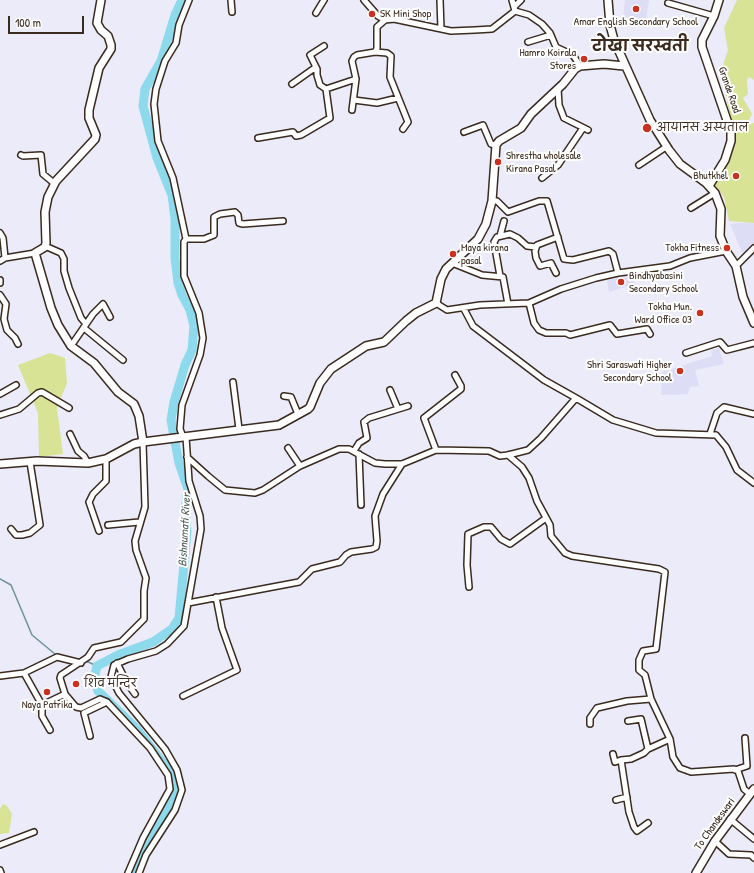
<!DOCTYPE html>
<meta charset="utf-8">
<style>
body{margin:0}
#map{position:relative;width:754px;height:873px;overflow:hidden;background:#ebebfa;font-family:"Patrick Hand",sans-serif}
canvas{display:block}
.scale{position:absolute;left:8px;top:16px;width:76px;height:18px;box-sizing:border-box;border:2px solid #3b2a1e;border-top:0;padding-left:5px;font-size:12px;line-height:14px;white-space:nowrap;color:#3b2a1e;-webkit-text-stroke:3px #fff;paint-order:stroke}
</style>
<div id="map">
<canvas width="754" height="873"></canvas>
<div class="scale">100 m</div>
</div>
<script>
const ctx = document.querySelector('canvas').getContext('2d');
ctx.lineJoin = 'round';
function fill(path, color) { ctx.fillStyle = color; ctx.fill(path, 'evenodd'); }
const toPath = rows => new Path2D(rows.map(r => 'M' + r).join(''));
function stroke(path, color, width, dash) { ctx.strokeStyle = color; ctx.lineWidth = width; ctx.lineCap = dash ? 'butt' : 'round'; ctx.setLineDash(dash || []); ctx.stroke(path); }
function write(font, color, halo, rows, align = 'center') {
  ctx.font = font + ' "Patrick Hand","Playpen Sans Deva",sans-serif'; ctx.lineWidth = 4; ctx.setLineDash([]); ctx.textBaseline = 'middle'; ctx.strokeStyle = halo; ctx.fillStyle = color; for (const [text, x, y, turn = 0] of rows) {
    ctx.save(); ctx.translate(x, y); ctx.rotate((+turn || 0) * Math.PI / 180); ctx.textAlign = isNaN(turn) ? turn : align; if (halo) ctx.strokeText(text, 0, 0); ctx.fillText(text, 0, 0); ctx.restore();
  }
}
fill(toPath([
 [625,0,649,0,646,20,623,18],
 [749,222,754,223,754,246,744,257,730,224],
 [632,274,635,284,609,292,607,280],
 [719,348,724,364,695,370,699,386,690,387,688,394,661,395,662,372,712,356,711,350]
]), '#ddddf6');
fill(toPath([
 [737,0,754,0,754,80,749,77,747,80,748,94,743,98,752,114,749,120,731,121,721,71,728,50,724,28],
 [754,123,754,223,729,221,724,197,714,184,732,150,735,135,734,127],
 [50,353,65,358,67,383,57,408,63,454,39,457,38,413,18,365],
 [3,804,7,806,12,814,9,833,0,834,0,809]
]), '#d8e396');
stroke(toPath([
 [0,579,11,585,32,635,55,654,80,660],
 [86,661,97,666]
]), '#6c949a', 1.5);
stroke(toPath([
 [134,873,174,794,170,772,136,728,98,691,94,679,97,666,118,655,153,642,172,629,179,618,187,532,185,510,188,489,179,463,171,420,174,402,185,365,192,350,194,326,190,310,182,295,178,283,175,258,175,219,172,195,157,158,143,106,145,89,161,61,175,15,182,0]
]), '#8ddaec', 9);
const street = toPath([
 [231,0,232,12],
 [364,0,378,16,385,20],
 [440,0,441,29],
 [512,0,515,11],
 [668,3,714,16],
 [514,7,521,0],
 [316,13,324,0],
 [528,42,551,35],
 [324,46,310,55,317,69,317,75,320,85,326,89],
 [375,52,377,49,377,27,385,20,394,19,451,31,475,30,492,29,515,11,529,15,542,24,550,33,556,47,573,55,580,66],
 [292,84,316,67],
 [558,89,559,105,564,118,588,130],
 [354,100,377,103,398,98],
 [352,110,356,79],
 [464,132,483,125,491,144,496,145],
 [258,138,293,132,296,136,301,135,330,118,326,89,356,79,352,61,354,57,357,55,375,52,387,53,391,56,390,77,408,122,403,129],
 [21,155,23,156,41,155,43,174,55,184],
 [639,165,666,147],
 [542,178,558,165,583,128],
 [492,201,497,201,508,212,539,201,547,201,564,259,573,260,609,251,613,254,618,273],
 [691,208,715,193],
 [0,233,3,238,5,258],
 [500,236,504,221],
 [186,239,173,178,158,141,154,104,156,89,165,61,176,43,179,25,189,0],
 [45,246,61,253,64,259,64,271,69,288,81,318,86,324],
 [0,261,5,258,35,253],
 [452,263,482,275,503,277,508,304],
 [736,266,754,248],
 [556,273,551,263,540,266,536,258,535,251,537,245,558,237],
 [500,276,494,242,497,237,510,234,518,238,527,246,536,247],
 [0,280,0,283],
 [0,295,6,304,4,319,7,330,15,338,18,344],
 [436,303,447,310,480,305,529,303,561,289,596,278,618,273,670,266,690,258,726,251],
 [529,303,534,323,539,330,546,333,566,333,570,335,610,325,617,334,647,329,650,334],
 [464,309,473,326,544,380,576,398],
 [84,328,123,360],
 [71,346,93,314,103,304,110,317],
 [686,353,720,342,727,350,754,343],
 [233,382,239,429],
 [390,390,398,409],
 [0,394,16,385],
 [284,396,291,397,298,414],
 [0,415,19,409,38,393,42,392,69,408],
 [70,434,78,451,84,456,88,463],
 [710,434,717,413,724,407,754,414],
 [183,437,180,429,182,405,200,355,203,338,199,313,184,276,184,242,186,239,204,239,214,235,214,217,220,214,235,212,238,215,239,223,243,224,283,221],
 [186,437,189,481,200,516,201,529,188,603],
 [288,448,300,466],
 [436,450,424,418,461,389,461,386,455,375],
 [354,451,359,443,367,438,364,422,369,418,408,406],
 [359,454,361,505],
 [508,455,522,467,529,478,537,501,550,525,551,536,565,553,572,556,659,569,665,572,656,649,643,651,639,660,639,670,645,675,651,699,670,739,673,757,680,768,691,772,734,769,738,771,744,789,750,794],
 [187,457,208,476,225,490,255,493,263,490,300,466,339,449,349,449,375,463,385,464,402,464,436,450,489,451,500,456,508,455,528,450,541,438,576,398,613,420,656,433,716,435,726,447,737,470,754,483],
 [108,525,139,522],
 [11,529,16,535,22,535,30,533,40,525,30,462],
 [99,531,89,502,93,494,106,481,106,459],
 [469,587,467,565,468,534,484,527,491,527,501,539,510,544,546,518],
 [117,663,127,683,135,694],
 [24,673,42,705,42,716,50,730],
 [0,676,24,673,57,657,81,663],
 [183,696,237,670,222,628,216,597],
 [42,705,65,694],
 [628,721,641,719,648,749],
 [590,724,590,718,597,708,627,701,651,699],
 [90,736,84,713,107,702],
 [613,754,615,762,621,760],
 [735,770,747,766,745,738],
 [616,800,627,797],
 [730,819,754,839],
 [648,823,637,831,634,827,629,812,621,760,631,759,644,753,648,749,670,739],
 [715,841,729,854,751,855,754,858],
 [0,845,34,832],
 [0,870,1,873],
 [128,873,143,838,170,789,168,775,150,748,107,702,100,699,81,708,76,707,65,694,60,678,61,675,88,657,94,648,121,642,144,619,144,591,146,578,136,550,135,541,145,507,143,442],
 [139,873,146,855,175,810,182,790,177,770,165,749,119,693,111,677,114,665,128,659,156,651,167,644,184,626,188,603,299,582,312,569,340,562,346,555,351,552,372,549,376,547,377,541,375,516,383,494,402,464]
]);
const secondary = toPath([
 [101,0,97,23,101,30,108,36,111,45,111,49,99,68,89,110,89,118,96,135,95,139,56,181,48,197,45,212,46,243,45,247,35,253,51,308,58,325,71,346,94,363,118,392,134,404,139,416,143,442],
 [608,0,610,25,614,40,650,120,669,150,680,164,706,183,715,193,721,209,720,236,726,251,736,266,743,297,754,323],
 [709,186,725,160,731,141,731,132,702,47,702,40,714,16,719,0],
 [0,464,37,461,88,463,106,459,134,444,143,442,279,425,308,409,310,407,320,383,331,369,366,346,384,342,406,321,416,313,436,303,441,279,446,269,478,239,486,224,492,201,496,145,499,141,521,128,531,114,563,84,575,69,580,66,604,64,624,66],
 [696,873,715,841,754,789]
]);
stroke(street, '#3b2a1e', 8);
stroke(secondary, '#3b2a1e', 10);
stroke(street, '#fff', 5);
stroke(secondary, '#fff', 7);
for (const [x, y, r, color] of [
 [636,9,4,"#c8321e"],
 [372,14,4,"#c8321e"],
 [584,59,4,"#c8321e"],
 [647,128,5,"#c8321e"],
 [498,162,4,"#c8321e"],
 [736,176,4,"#c8321e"],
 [727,248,4,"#c8321e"],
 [453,254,4,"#c8321e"],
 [621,282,4,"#c8321e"],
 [700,313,4,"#c8321e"],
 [680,371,4,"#c8321e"],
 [76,684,4,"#c8321e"],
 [47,692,4,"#c8321e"]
]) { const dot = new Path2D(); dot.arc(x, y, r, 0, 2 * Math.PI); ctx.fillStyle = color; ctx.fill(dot); stroke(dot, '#fff', 1.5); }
write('11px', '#3b2a1e', '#fff', [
 ["SK Mini Shop",380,14],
 ["Amar English Secondary School",636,22,"center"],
 ["Hamro Koirala",576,53,"right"],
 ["Stores",576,66,"right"],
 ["आयानस अस्पताल",656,128],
 ["Shrestha wholesale",506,156],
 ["Kirana Pasal",506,169],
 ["Bhutkhel",728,176,"right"],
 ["Maya kirana",461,248],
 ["pasal",461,261],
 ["Tokha Fitness",719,248,"right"],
 ["Bindhyabasini",629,276],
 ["Secondary School",629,289],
 ["Tokha Mun.",692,307,"right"],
 ["Ward Office 03",692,320,"right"],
 ["Shri Saraswati Higher",672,365,"right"],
 ["Secondary School",672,378,"right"],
 ["शिव मन्दिर",84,684],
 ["Naya Patrika",47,705,"center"]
], 'left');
write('11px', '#3b2a1e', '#fff', [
 ["Grande Road",729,90,71],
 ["To Chandeswari",715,824,-54]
]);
write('italic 12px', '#545f5c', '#fff', [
 ["Bishnumati River",185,530,-87]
]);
write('bold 15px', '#3b2a1e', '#fff', [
 ["टोखा सरस्वती",640,47]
]);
</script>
